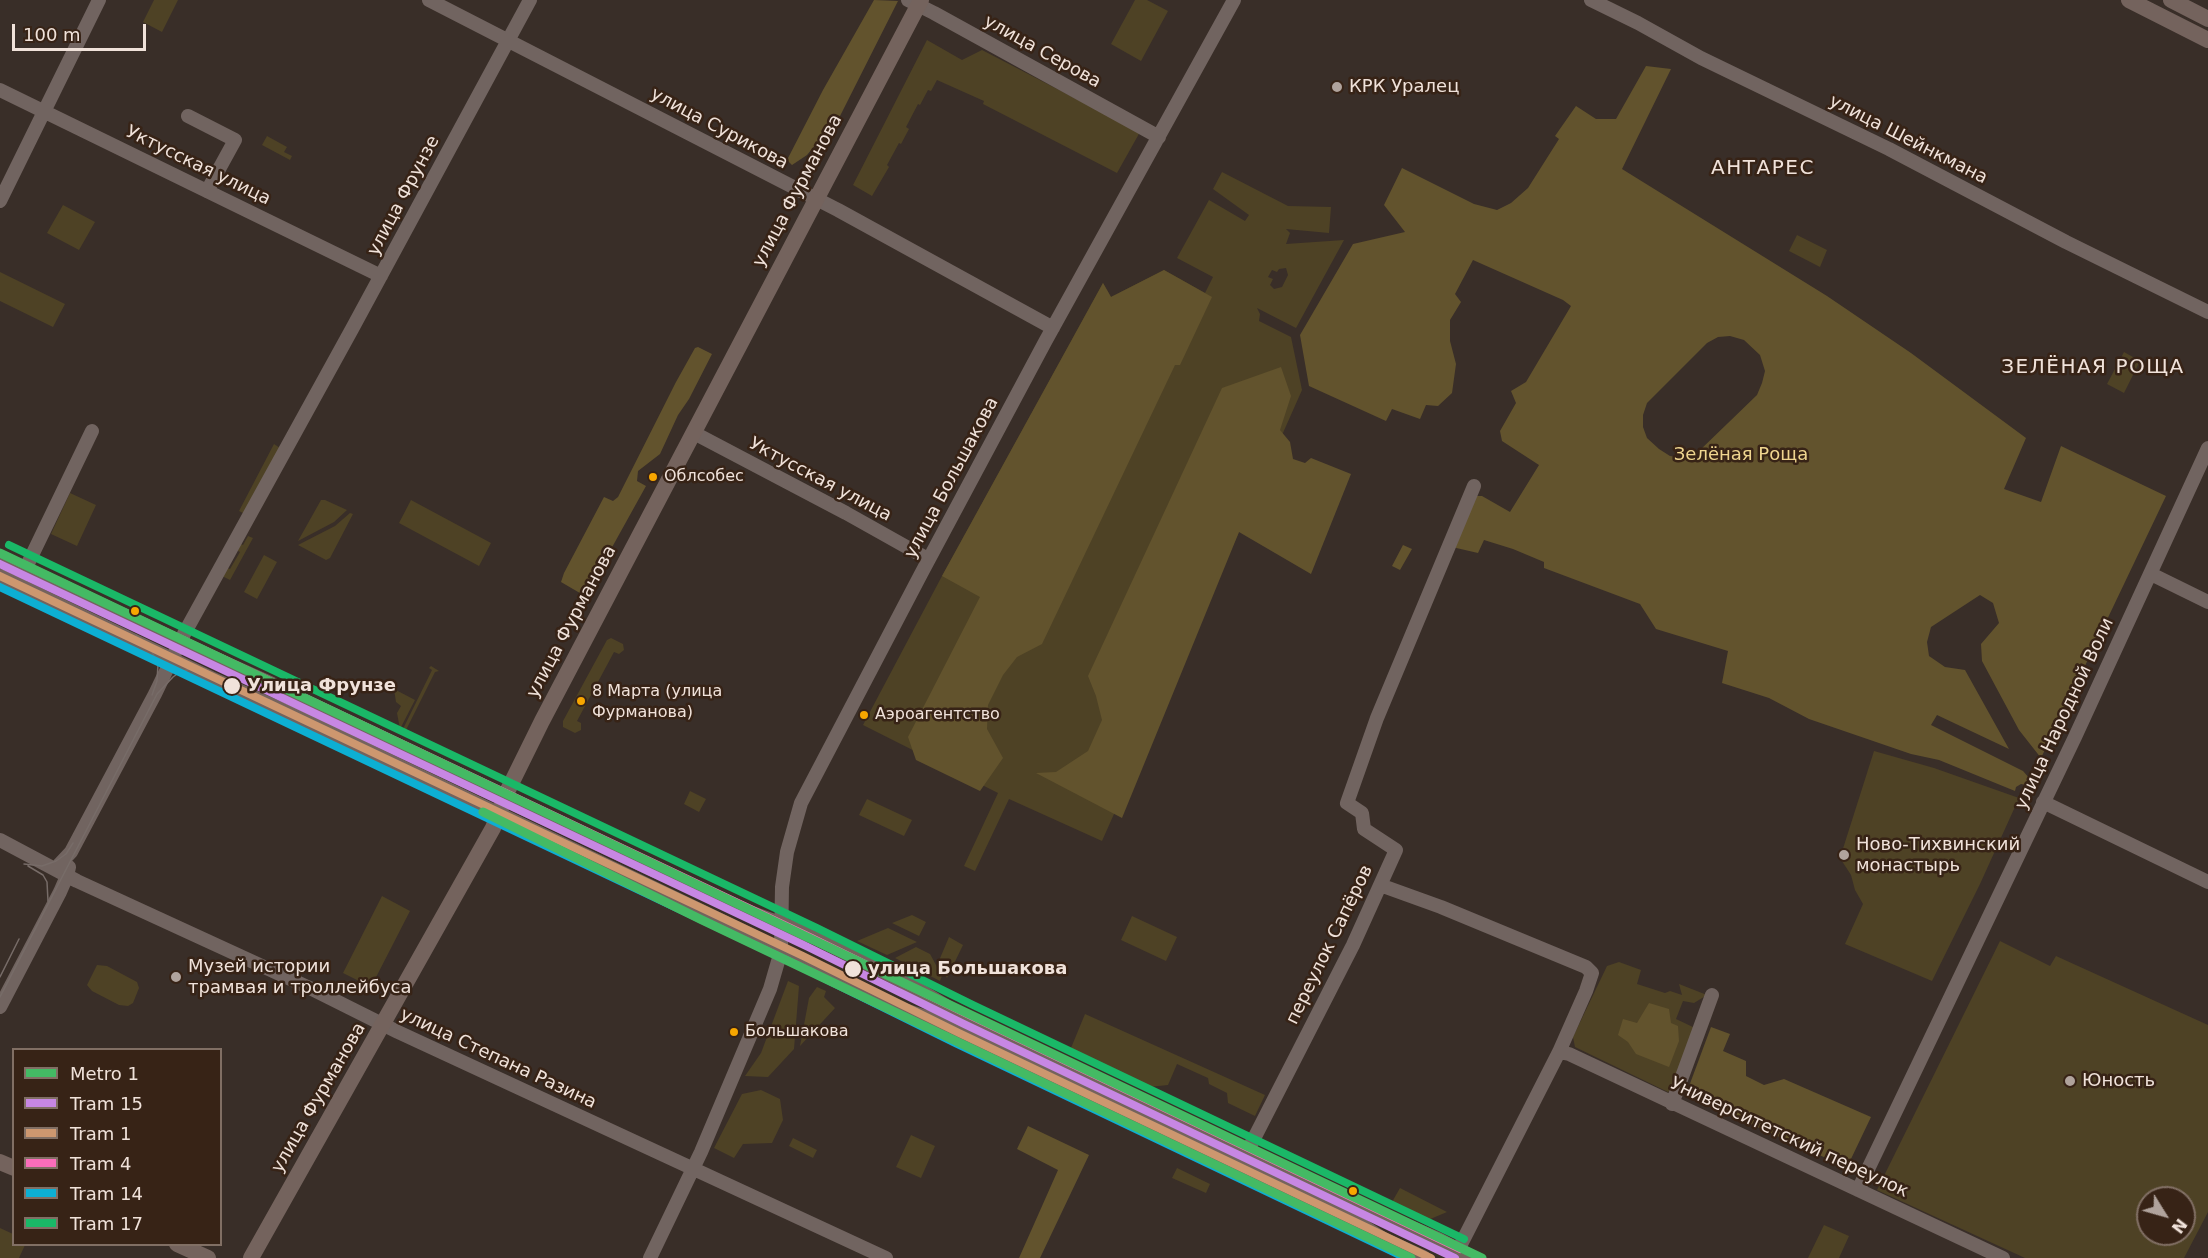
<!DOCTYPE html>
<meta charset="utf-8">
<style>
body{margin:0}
#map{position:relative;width:2208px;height:1258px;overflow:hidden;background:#392e28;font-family:"DejaVu Sans",sans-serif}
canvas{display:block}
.legend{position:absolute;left:12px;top:1048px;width:210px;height:198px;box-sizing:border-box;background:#372316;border:2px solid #816f64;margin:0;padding:8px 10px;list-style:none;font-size:18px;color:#f0e2da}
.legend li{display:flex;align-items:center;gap:12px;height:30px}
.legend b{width:30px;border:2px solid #816f64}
.north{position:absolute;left:2136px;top:1186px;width:60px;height:60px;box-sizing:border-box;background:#372316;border:2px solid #816f64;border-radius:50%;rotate:127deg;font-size:16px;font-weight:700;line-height:24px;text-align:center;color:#f0e2da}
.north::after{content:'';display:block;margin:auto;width:21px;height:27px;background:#b0a39c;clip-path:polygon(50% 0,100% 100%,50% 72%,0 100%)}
.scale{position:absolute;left:12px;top:24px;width:134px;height:27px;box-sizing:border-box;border:3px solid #f0e2da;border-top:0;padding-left:8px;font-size:18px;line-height:21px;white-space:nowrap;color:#f0e2da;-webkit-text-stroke:4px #372316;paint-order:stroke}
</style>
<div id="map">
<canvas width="2208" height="1258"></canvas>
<ul class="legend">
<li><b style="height:8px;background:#44ba64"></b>Metro 1</li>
<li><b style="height:8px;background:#c787e3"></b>Tram 15</li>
<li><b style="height:8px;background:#cd976f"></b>Tram 1</li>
<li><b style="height:8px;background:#fb6dba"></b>Tram 4</li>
<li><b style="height:8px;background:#0dafd3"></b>Tram 14</li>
<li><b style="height:8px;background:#1ab867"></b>Tram 17</li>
</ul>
<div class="north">N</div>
<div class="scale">100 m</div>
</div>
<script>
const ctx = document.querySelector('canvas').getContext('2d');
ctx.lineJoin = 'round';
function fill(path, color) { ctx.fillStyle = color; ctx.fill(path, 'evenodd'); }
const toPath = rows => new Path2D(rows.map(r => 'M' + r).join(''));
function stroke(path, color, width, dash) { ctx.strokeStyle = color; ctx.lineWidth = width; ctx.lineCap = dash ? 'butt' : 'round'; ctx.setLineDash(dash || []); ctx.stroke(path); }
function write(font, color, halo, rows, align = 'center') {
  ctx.font = font + ' "DejaVu Sans",sans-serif'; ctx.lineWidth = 5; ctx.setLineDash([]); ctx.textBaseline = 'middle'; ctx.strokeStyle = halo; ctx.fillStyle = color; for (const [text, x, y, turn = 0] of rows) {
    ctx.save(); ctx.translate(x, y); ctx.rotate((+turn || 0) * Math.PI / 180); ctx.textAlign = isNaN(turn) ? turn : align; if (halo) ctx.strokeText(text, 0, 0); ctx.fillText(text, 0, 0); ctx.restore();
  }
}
fill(toPath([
 [154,0,178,0,162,32,143,22],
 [1135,0,1147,0,1168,11,1141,61,1111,44],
 [927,40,962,60,982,50,1140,132,1117,173,983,104,984,101,937,80,931,91,928,90,920,105,918,104,906,127,909,129,901,144,899,143,887,165,889,167,872,196,853,185],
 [267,136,287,147,284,152,292,156,290,160,262,145],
 [1222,172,1288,206,1331,207,1329,233,1286,229,1290,233,1286,244,1344,240,1296,328,1257,308,1260,314,1259,321,1291,337,1302,390,1102,841,1009,799,975,871,964,866,998,793,863,725,942,576,1103,283,1111,297,1164,270,1205,293,1213,277,1177,258,1209,200,1245,221,1249,215,1213,189],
 [1286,268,1288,275,1282,287,1274,289,1270,285,1273,279,1268,277,1272,270,1277,272,1279,269],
 [63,205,95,222,79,250,47,233],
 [1797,235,1827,250,1820,267,1789,251],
 [0,272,65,304,53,327,0,301],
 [2124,352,2140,361,2124,393,2107,384],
 [274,444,280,448,245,514,239,511],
 [70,493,96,505,77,546,51,534],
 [321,500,325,500,347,510,334,522,298,541],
 [411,500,491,543,479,566,399,523],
 [350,513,353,514,330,558,326,560,298,545,335,526],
 [248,536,253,538,230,580,220,575,225,567,230,569,240,552,234,549,238,543,243,545],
 [264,555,277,562,257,599,244,592],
 [611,638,623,644,624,650,619,654,614,652,577,721,581,723,581,730,575,733,563,727,563,721,607,640],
 [431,666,439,671,435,672,404,734,401,733,432,670,429,668],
 [394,689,415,700,400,729,397,713,401,706,396,702],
 [1874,751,1934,768,2019,798,1980,884,1932,981,1845,944,1863,904,1855,890,1851,875,1840,858],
 [690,791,706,799,699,812,684,804],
 [867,799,912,820,904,836,859,815],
 [382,896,410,911,371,987,343,973],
 [912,915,926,922,919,936,892,923],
 [1132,916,1177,937,1166,961,1121,940],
 [888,928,917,942,887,955,857,941],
 [949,937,963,945,947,978,938,963],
 [2000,941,2050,966,2056,956,2208,1025,2208,1212,2184,1258,2025,1258,1877,1190],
 [2148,1198,2184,1198,2184,1234,2148,1234],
 [916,947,930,954,942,976,940,981,895,958],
 [1619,962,1641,970,1637,984,1665,993,1670,991,1682,995,1679,984,1707,995,1694,1003,1683,1001,1676,1019,1695,1028,1673,1089,1668,1092,1575,1047,1573,1037,1607,966],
 [97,965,107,966,137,982,139,988,133,1003,128,1006,119,1005,92,991,87,985],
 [788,981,799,986,794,1049,768,1077,745,1076,761,1053],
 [817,987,826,991,824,997,835,1008,800,1046,809,998],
 [1085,1014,1265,1095,1255,1116,1228,1103,1227,1093,1209,1084,1208,1078,1177,1064,1168,1085,1149,1087,1071,1048],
 [761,1090,780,1099,783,1120,772,1143,743,1144,734,1158,714,1148,742,1094],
 [911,1135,935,1146,921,1178,896,1167],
 [793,1138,817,1150,813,1158,789,1146],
 [1177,1168,1210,1184,1206,1193,1172,1178],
 [1400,1188,1447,1212,1428,1220,1392,1202],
 [1824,1225,1849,1236,1839,1258,1808,1258],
 [0,1228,13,1234,14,1244,25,1245,19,1258,0,1258]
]), '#4e4225');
fill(toPath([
 [874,0,898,1,837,122,826,132,807,155,792,165,787,160,823,90],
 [1646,66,1671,69,1622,169,1827,296,1911,353,2026,438,2004,489,2041,502,2061,446,2166,496,2041,758,2019,730,1982,661,1981,644,1999,623,1993,603,1980,595,1931,627,1927,642,1929,656,1945,667,1965,670,2009,749,1937,715,1931,725,2023,771,2030,779,2026,785,2021,784,2016,787,2015,791,1939,760,1911,754,1809,719,1769,698,1722,683,1728,651,1656,629,1640,604,1544,568,1544,562,1513,549,1484,540,1478,553,1452,547,1476,496,1482,496,1510,512,1539,465,1502,441,1500,431,1516,403,1511,391,1526,382,1571,306,1563,300,1473,260,1455,294,1461,302,1450,320,1450,341,1456,364,1452,393,1438,406,1426,405,1420,419,1392,409,1386,421,1309,386,1300,335,1353,244,1405,232,1384,205,1402,168,1474,204,1497,210,1511,203,1528,188,1559,139,1555,136,1576,106,1596,119,1616,119],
 [1730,336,1744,340,1760,355,1765,371,1762,383,1757,395,1698,452,1683,458,1670,456,1659,449,1647,438,1643,427,1643,415,1647,403,1707,343,1718,337],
 [1164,270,1212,297,1180,365,1175,365,1042,644,1017,657,1003,675,988,705,987,729,1003,758,980,791,916,760,908,737,980,597,942,576,1103,283,1111,297],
 [698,347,712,354,689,399,678,415,660,454,638,471,637,481,646,486,585,596,561,582,564,573,604,497,613,501,618,497,676,382,695,348],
 [1281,367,1291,396,1280,430,1290,442,1293,459,1305,463,1311,458,1351,474,1311,574,1239,532,1122,818,1036,773,1056,772,1088,751,1102,720,1096,696,1088,676,1222,388],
 [1403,545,1412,549,1400,570,1392,566],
 [1649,1003,1669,1009,1671,1023,1678,1026,1679,1041,1669,1067,1636,1054,1628,1042,1618,1035,1623,1019,1637,1023],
 [1711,1027,1730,1034,1723,1051,1746,1061,1746,1076,1764,1085,1784,1079,1871,1117,1850,1161,1837,1163,1691,1097,1688,1089],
 [1028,1126,1089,1155,1040,1258,1019,1258,1058,1170,1017,1149]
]), '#62532d');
stroke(toPath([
 [429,0,838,210,1053,328],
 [908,0,934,13,1159,137],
 [1591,0,1638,23,1701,58,1889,149,2066,242,2208,312],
 [0,90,381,276],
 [188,116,235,140,207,191],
 [0,201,99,0],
 [694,433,846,513,928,559],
 [2151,574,2208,602],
 [21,578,92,431],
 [2043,802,2208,882],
 [0,840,77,881,312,989,398,1032,886,1258],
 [55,869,71,852,155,694,184,634,352,329,530,0],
 [1380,885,1441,907,1586,967,1592,973,1586,991,1559,1052,1454,1258],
 [0,1007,60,892,67,876,69,867],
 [1559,1052,1569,1054,2003,1258],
 [1672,1104,1712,995],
 [1243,1160,1353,945,1396,850,1364,829,1362,813,1347,803,1377,718,1474,486],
 [1858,1190,2075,737,2208,448],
 [650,1258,701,1152,770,989,781,951,782,887,787,852,801,803,921,574,1045,342,1234,0]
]), '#716460', 14);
stroke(toPath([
 [2129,0,2208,40],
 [2171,0,2208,19],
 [0,558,158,634,270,684,314,708,649,867,752,914,816,937,900,979,959,1015,1357,1205,1438,1240,1472,1258],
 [0,577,211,679,292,715,730,926,897,1009,929,1019,1315,1203,1363,1227,1383,1240,1423,1258],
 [0,1162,14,1168],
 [177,1244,208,1258],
 [251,1258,493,828,508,790,542,721,921,0]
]), '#74635d', 16);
stroke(toPath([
 [136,635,148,644,158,664,157,681,152,695],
 [24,864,42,866,56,861,66,854,73,843],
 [28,866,43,875,47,882,48,901],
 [0,977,19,939],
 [0,997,157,694,173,677,180,672,190,669,206,669]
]), '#776c68', 1.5);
stroke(toPath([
 [0,564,808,947,964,1024,1455,1258]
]), '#c787e3', 8);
stroke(toPath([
 [0,576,803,956,959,1033,1431,1258]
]), '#cd976f', 8);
stroke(toPath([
 [4,555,812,938,969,1015,1460,1249]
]), '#fb6dba', 8);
stroke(toPath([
 [0,587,799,966,955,1043,1406,1258]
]), '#0dafd3', 8);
stroke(toPath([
 [9,545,817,928,973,1005,1464,1239]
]), '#1ab867', 8);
stroke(toPath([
 [0,553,1482,1258],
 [483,812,702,920,1411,1258]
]), '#44ba64', 9);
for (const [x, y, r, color] of [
 [1337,87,6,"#b0a39c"],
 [653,477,5,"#f7a600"],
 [135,611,5,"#f7a600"],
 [232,686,9,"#f0e2da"],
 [581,701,5,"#f7a600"],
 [864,715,5,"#f7a600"],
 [1844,855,6,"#b0a39c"],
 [853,969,9,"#f0e2da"],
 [176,977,6,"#b0a39c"],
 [734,1032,5,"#f7a600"],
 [2070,1081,6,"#b0a39c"],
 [1353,1191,5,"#f7a600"]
]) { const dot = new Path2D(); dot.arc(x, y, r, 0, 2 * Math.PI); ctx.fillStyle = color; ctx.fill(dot); stroke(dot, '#372316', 2); }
write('16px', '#f0e2da', '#372316', [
 ["Облсобес",664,477],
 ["8 Марта (улица",592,692],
 ["Фурманова)",592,713],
 ["Аэроагентство",875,715],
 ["Большакова",745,1032]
], 'left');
write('18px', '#f0e2da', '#372316', [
 ["улица Серова",1042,52,29],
 ["улица Сурикова",719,129,28],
 ["улица Шейнкмана",1908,140,27],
 ["Уктусская улица",198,166,26],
 ["улица Фурманова",798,191,-62],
 ["улица Фрунзе",404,196,-62],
 ["улица Большакова",952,478,-62],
 ["Уктусская улица",820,480,28],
 ["улица Фурманова",572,622,-62],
 ["улица Народной Воли",2065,714,-65],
 ["переулок Сапёров",1330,945,-64],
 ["улица Степана Разина",498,1059,25],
 ["улица Фурманова",319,1098,-60],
 ["Университетский переулок",1789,1138,25]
]);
write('18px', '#f0e2da', '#372316', [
 ["КРК Уралец",1349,87],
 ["Ново-Тихвинский",1856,845],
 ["монастырь",1856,866],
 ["Музей истории",188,967],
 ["трамвая и троллейбуса",188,988],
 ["Юность",2082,1081]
], 'left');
write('18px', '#efd58f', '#372316', [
 ["Зелёная Роща",1741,455]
]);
write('bold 18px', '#f0e2da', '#372316', [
 ["Улица Фрунзе",247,686],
 ["улица Большакова",868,969]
], 'left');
ctx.letterSpacing = '1.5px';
write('20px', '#f0e2da', '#372316', [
 ["АНТАРЕС",1763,169],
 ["ЗЕЛЁНАЯ РОЩА",2093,368]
]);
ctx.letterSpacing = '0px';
</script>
